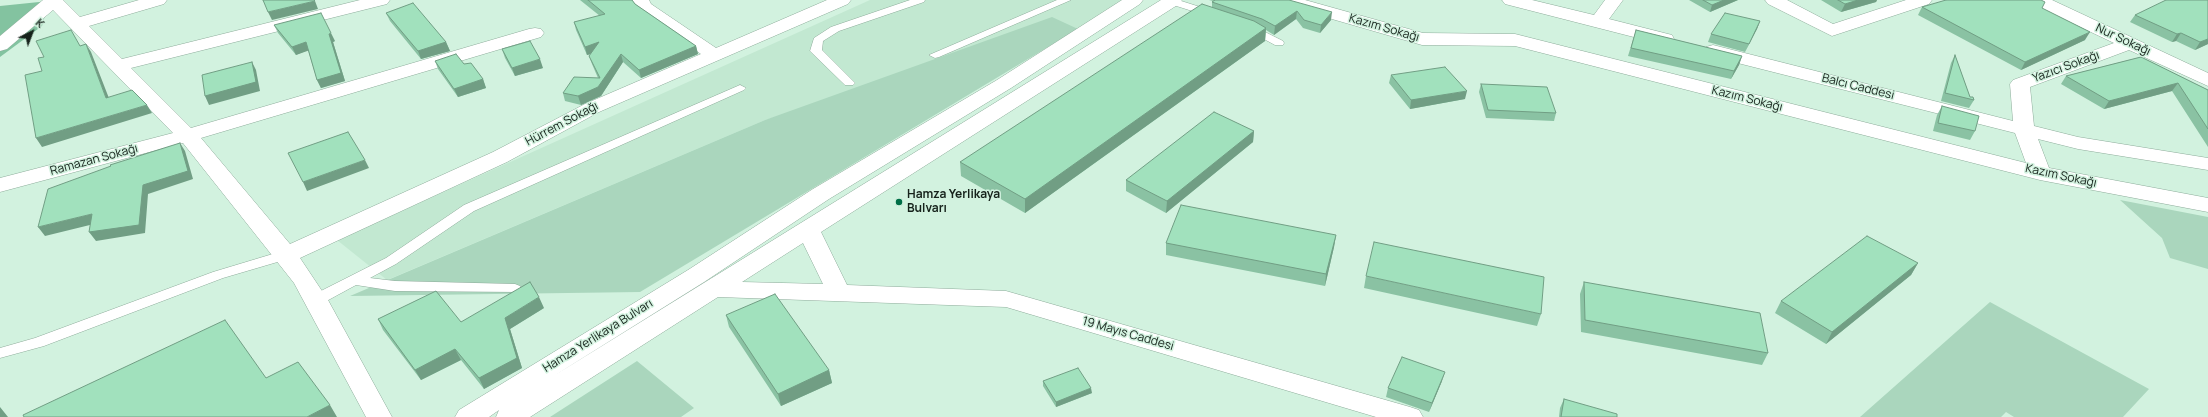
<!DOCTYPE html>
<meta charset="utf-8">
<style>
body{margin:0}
#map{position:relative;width:2208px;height:417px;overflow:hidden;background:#d2f2df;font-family:Manrope,sans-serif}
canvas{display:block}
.north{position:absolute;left:12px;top:12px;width:40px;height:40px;-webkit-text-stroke:3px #d2f2df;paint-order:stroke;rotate:42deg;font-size:11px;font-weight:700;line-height:16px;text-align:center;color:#16221b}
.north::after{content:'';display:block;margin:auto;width:14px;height:18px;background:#16221b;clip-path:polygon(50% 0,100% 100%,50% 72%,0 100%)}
</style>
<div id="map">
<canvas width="2208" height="417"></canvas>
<div class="north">K</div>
</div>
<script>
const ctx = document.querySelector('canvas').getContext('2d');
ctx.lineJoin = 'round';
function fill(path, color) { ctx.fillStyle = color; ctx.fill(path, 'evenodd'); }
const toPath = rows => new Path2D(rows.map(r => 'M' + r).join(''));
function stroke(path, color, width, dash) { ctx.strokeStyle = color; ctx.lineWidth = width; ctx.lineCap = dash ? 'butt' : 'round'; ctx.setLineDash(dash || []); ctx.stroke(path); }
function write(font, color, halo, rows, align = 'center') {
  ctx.font = font + ' Manrope,sans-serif'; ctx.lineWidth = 3; ctx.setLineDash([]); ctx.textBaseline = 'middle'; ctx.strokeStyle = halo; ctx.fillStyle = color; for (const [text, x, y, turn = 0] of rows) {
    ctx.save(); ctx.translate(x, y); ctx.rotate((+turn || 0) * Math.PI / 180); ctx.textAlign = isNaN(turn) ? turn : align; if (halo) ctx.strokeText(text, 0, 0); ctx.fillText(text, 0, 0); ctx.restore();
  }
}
fill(toPath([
 [870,0,1128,0,1078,29,765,120,387,280,337,240]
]), '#c2e8d1');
fill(toPath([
 [1052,17,1078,29,640,292,350,296,765,120],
 [2120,200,2208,217,2208,269,2170,258,2162,238],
 [1990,302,2072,347,2149,389,2123,417,2014,417,2006,412,2001,417,1860,417],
 [637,361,694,408,681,417,550,417]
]), '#aad6bd');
fill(toPath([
 [49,1,42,26,0,57,0,6]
]), '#83c3a0');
const lane = toPath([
 [910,0,925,0,924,2,839,31,823,41,822,50,855,83,853,85,845,85,810,51,814,38,831,27,910,0],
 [1057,0,1071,0,939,57,935,58,929,55,1057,0],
 [1166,0,1178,0,1216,12,1217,14,1216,16,1208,16,1167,3,1166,0],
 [1251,25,1283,41,1284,43,1283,45,1275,45,1247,30,1246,28,1251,25],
 [740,85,746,88,744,90,474,211,396,264,370,278,395,281,515,284,520,286,522,289,520,292,395,291,356,285,321,304,311,304,309,300,311,296,386,258,464,205,740,85],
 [286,250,291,252,293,255,291,258,223,278,44,346,0,358,0,348,35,338,213,272,286,250]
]);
const street = toPath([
 [43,0,63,0,80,17,139,0,167,0,164,4,89,26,122,59,360,0,390,0,387,4,131,68,191,128,529,29,535,28,541,29,544,33,541,37,201,138,290,244,493,152,585,104,701,54,638,11,631,0,649,0,651,4,716,48,827,0,851,0,848,4,599,112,507,162,300,258,328,300,392,417,366,417,294,283,183,143,0,192,0,178,173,133,53,10,7,49,0,51,0,36,43,0],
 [1277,0,1305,0,1423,33,1515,34,2026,163,2015,133,1706,55,1704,51,1706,47,1713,45,2013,121,2010,84,2013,80,2114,43,2032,4,2029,0,2052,0,2208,73,2208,86,2129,50,2030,87,2034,126,2078,137,2208,158,2208,170,2078,149,2038,139,2049,168,2208,198,2208,212,2040,180,1515,46,1422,45,1280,4,1277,0],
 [1502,0,1532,0,1594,15,1605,0,1623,0,1609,19,1672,35,1674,39,1672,43,1665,45,1505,4,1502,0],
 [1765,0,1787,0,1833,24,1906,0,1932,0,1929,4,1832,36,1768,4,1765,0]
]);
const secondary = toPath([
 [1122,0,1143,0,1140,4,1011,88,829,199,704,282,552,377,1161,0,1182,0,1179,4,821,232,847,285,1006,291,1410,407,1419,410,1423,417,1376,417,1006,307,718,297,530,417,496,417,499,410,489,417,455,417,459,410,688,270,813,189,997,80,1122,0],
 [803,243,823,284,742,282,803,243]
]);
stroke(lane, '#8eac9b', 1);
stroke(street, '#8eac9b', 1);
stroke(secondary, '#8eac9b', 1);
fill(lane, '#fff');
fill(street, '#fff');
fill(secondary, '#fff');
fill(toPath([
 [580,0,632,0,635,4,696,46,698,54,641,78,623,62,601,96,581,105,565,101,563,93,598,78,592,64,589,56,591,54,587,55,576,30,574,22,600,16],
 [1209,0,1289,0,1331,20,1320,33,1303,28,1296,19,1274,35,1266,30,1265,41,1025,213,961,176,960,162,1212,7,1212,2,1213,1],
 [1689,0,1738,0,1710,12],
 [1821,0,1877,0,1876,2,1841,12],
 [2208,0,2208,44,2195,50,2176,41,2172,42,2130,22,2135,15],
 [1922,7,2042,8,2085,40,2021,70,1918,15],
 [386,13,446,42,450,51,421,59,390,21],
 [1760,21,1757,29,1745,52,1708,42,1711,34],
 [274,25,335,41,333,42,345,81,321,88,317,80,308,50,296,55,278,33],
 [1636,30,1742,56,1739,65,1731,79,1628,56],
 [502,49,543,68,515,76,505,58],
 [1955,55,1970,97,1974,100,1969,108,1941,101,1951,63],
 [2141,57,2208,90,2208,147,2172,91,2104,109,2061,84,2066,76],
 [435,61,464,64,483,79,486,88,458,97,438,69],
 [1391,75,1465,99,1410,109,1389,83],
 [1481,84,1556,113,1554,121,1486,118,1479,92],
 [1942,106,1975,131,1970,140,1933,131,1937,115],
 [1254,131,1253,142,1166,213,1126,191,1126,180],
 [1336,235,1334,247,1325,286,1166,255,1166,243],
 [1918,263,1911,275,1826,344,1775,313,1781,301],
 [1366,276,1541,314,1537,326,1364,288],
 [1584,282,1768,353,1762,365,1581,332,1580,294],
 [544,308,510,329,522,368,484,389,461,360,421,380,383,330,378,319,461,322],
 [726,315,829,370,832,383,781,406,729,327],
 [1043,381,1092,393,1056,407,1043,386],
 [1442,381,1429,412,1386,397,1388,388],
 [1564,399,1617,417,1559,417,1560,408]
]), '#8ac2a3');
fill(toPath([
 [1724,0,1738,0,1710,12,1712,5],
 [1858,0,1877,0,1876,2,1841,12,1845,4],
 [315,1,318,9,272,20,268,12],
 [1297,11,1296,19,1274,35,1275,26],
 [1332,12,1331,20,1320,33,1321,25],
 [1760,21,1757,29,1745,52,1749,44],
 [1266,28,1265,41,1025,213,1025,199],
 [2090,32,2085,40,2021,70,2025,62],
 [331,33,335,41,333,42,345,81,321,88,317,80,329,34],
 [2181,33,2176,41,2172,42,2177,34],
 [2208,39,2208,44,2195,50,2200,42],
 [306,42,310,50,296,55,292,47],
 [446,42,450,51,421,59,418,51],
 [599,42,601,51,587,55,585,47],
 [86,44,91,52,112,106,106,98],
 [696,46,698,54,641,78,639,70],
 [621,54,623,62,601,96,581,105,578,96,598,87],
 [1742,56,1739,65,1731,79,1734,71],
 [540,59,543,68,515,76,512,68],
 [252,62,256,70,260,91,209,105,205,96],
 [483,79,486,88,458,97,454,89],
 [2178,83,2172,91,2104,109,2109,101],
 [1467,91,1465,99,1410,109,1411,100],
 [147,105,152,113,42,147,36,138],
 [1254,131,1253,142,1166,213,1167,201],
 [180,143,185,151,193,179,148,194,145,233,96,241,89,232,143,185],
 [365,160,369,168,307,191,303,182],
 [92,214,98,223,45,236,38,227],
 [1336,235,1334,247,1325,286,1326,274],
 [1918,263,1911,275,1826,344,1832,332],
 [539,297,544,308,510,329,522,368,484,389,479,378,505,318],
 [455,349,461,360,421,380,415,370],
 [829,370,832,383,781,406,778,394],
 [1445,372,1442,381,1429,412,1432,403],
 [1091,388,1092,393,1056,407,1056,402],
 [330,405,337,417,307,417],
 [0,407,8,417,0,417]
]), '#719e84');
const building = toPath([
 [263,0,314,0,315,1,268,12,263,0],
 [588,0,632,0,635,4,696,46,639,70,621,54,598,87,578,96,563,93,574,77,600,78,589,56,599,42,585,47,574,22,605,14,588,0],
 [1215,0,1289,0,1332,12,1321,25,1304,20,1297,11,1275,26,1262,19,1212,2,1215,0],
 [1703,0,1724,0,1712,5,1703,0],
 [1838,0,1858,0,1845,4,1838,0],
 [1946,0,2041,0,2045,2,2042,8,2090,32,2025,62,1922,7,1946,0],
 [2166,0,2208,0,2208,39,2200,42,2181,33,2177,34,2135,15,2166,0],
 [413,3,446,42,418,51,386,13,413,3],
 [1202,4,1254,21,1266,28,1025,199,960,162,1202,4],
 [321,13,331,33,329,34,341,73,317,80,306,42,292,47,274,25,321,13],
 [1725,13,1760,21,1749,44,1711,34,1725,13],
 [71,30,80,46,86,44,106,98,132,90,147,105,36,138,25,75,42,71,38,58,44,57,36,41,71,30],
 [1636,30,1742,56,1734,71,1631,48,1636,30],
 [530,41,540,59,512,68,502,49,530,41],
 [456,54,464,64,471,63,483,79,454,89,435,61,456,54],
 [1955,55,1970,97,1973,97,1974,100,1945,93,1955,55],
 [2141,57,2208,90,2208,129,2178,83,2109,101,2066,76,2141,57],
 [252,62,256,82,205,96,202,75,252,62],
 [1445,67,1467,91,1411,100,1391,75,1445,67],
 [1481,84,1547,87,1556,113,1488,110,1481,84],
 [1942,106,1979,116,1975,131,1938,123,1942,106],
 [1214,112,1254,131,1167,201,1126,180,1214,112],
 [348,132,365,160,303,182,288,153,348,132],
 [180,143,188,171,143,185,139,225,89,232,92,214,38,227,48,189,111,166,110,165,180,143],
 [1181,205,1336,235,1326,274,1166,243,1181,205],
 [1867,236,1918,263,1832,332,1781,301,1867,236],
 [1374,242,1544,277,1541,314,1366,276,1374,242],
 [530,282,539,297,505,318,517,358,479,378,455,349,415,370,378,319,436,291,461,322,530,282],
 [1584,282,1760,313,1768,353,1585,320,1584,282],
 [775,294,829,370,778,394,726,315,775,294],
 [225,320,266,378,298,362,330,405,307,417,24,417,23,415,225,320],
 [1402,357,1445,372,1432,403,1388,388,1402,357],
 [1078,368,1091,388,1056,402,1043,381,1078,368],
 [1564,399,1617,414,1617,417,1561,417,1564,399]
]);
fill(building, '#a1e1bd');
stroke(building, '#719e84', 1);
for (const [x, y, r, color] of [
 [899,202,4,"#006e46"]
]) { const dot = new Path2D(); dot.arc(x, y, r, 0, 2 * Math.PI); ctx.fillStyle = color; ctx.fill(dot); stroke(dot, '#d2f2df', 1.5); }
write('12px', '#16221b', '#d2f2df', [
 ["Kazım Sokağı",1384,28,16],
 ["Nur Sokağı",2123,40,25],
 ["Yazıcı Sokağı",2066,67,-20],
 ["Balcı Caddesi",1858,87,14],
 ["Kazım Sokağı",1747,99,14],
 ["Hürrem Sokağı",562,124,-28],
 ["Ramazan Sokağı",94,160,-15],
 ["Kazım Sokağı",2061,176,12],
 ["19 Mayıs Caddesi",1128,334,16],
 ["Hamza Yerlikaya Bulvarı",598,336,-32]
]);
write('bold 12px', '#16221b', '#d2f2df', [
 ["Hamza Yerlikaya",907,195],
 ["Bulvarı",907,209]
], 'left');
</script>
